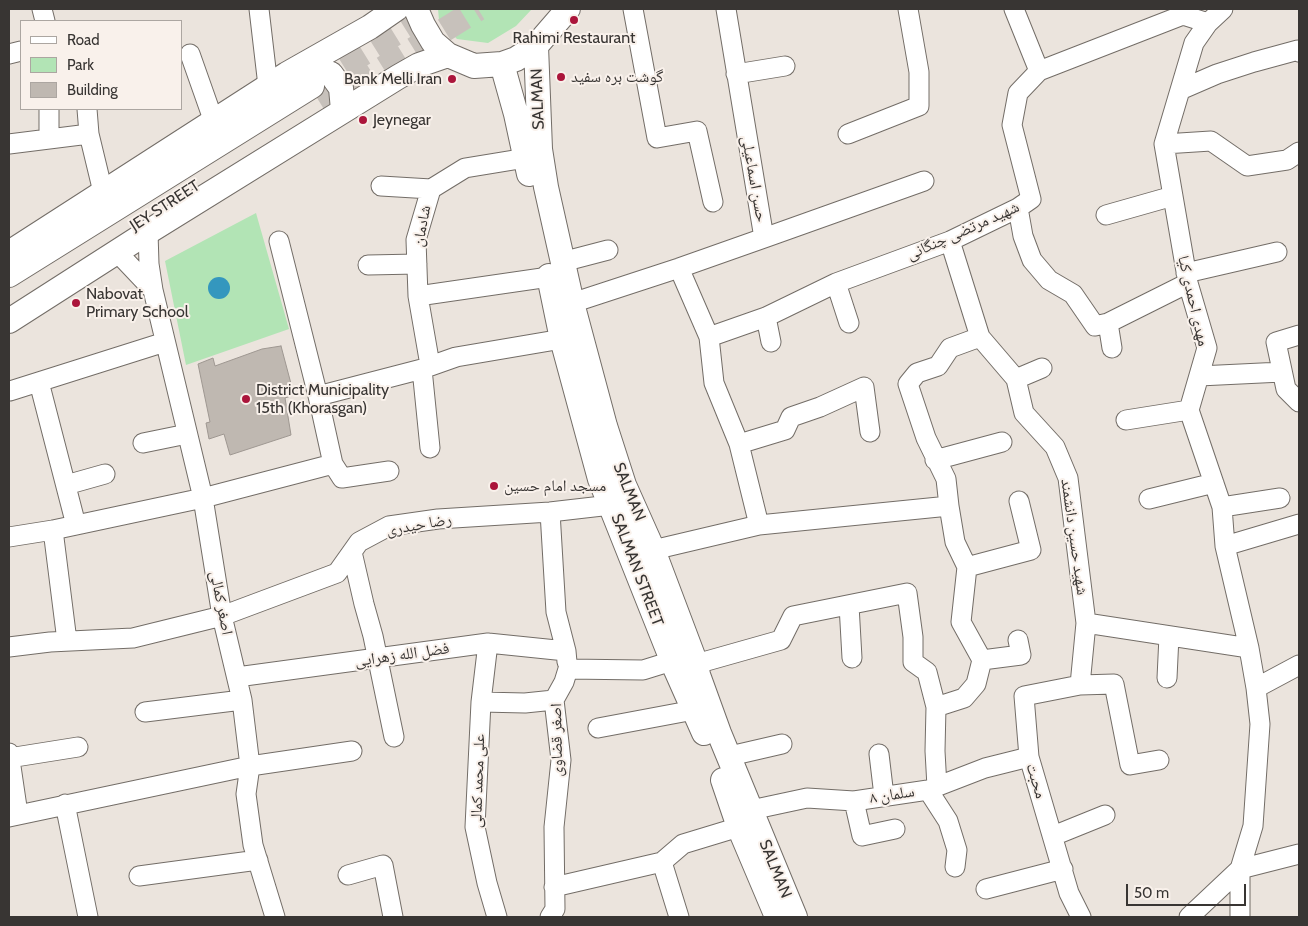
<!DOCTYPE html>
<meta charset="utf-8">
<style>
body{margin:0}
#map{position:relative;width:1308px;height:926px;overflow:hidden;background:#ebe4dd;font-family:Cabin,sans-serif}
canvas{display:block}
.frame{position:absolute;inset:0;border:10px solid #383533;pointer-events:none}
.legend{position:absolute;left:20px;top:20px;width:162px;height:90px;box-sizing:border-box;background:#f9f1eb;border:1px solid #aca6a1;margin:0;padding:6px 9px;list-style:none;font-size:15px;color:#383533}
.legend li{display:flex;align-items:center;gap:10px;height:25px}
.legend b{width:25px;border:1px solid #aca6a1}
.scale{position:absolute;left:1126px;top:884px;width:120px;height:22px;box-sizing:border-box;border:2px solid #383533;border-top:0;padding-left:6px;font-size:15px;line-height:18px;white-space:nowrap;color:#383533;-webkit-text-stroke:4px #f9f1eb;paint-order:stroke}
</style>
<div id="map">
<canvas width="1308" height="926"></canvas>
<div class="frame"></div>
<ul class="legend">
<li><b style="height:6px;background:#fff"></b>Road</li>
<li><b style="height:14px;background:#b2e4b5"></b>Park</li>
<li><b style="height:14px;background:#bfb8b1"></b>Building</li>
</ul>
<div class="scale">50 m</div>
</div>
<script>
const ctx = document.querySelector('canvas').getContext('2d');
ctx.lineJoin = 'round';
function fill(path, color) { ctx.fillStyle = color; ctx.fill(path, 'evenodd'); }
const toPath = rows => new Path2D(rows.map(r => 'M' + r).join(''));
function stroke(path, color, width, dash) { ctx.strokeStyle = color; ctx.lineWidth = width; ctx.lineCap = dash ? 'butt' : 'round'; ctx.setLineDash(dash || []); ctx.stroke(path); }
function write(font, color, halo, rows, align = 'center') {
  ctx.font = font + ' Cabin,"Noto Naskh Arabic",sans-serif'; ctx.lineWidth = 4; ctx.setLineDash([]); ctx.textBaseline = 'middle'; ctx.strokeStyle = halo; ctx.fillStyle = color; for (const [text, x, y, turn = 0] of rows) {
    ctx.save(); ctx.translate(x, y); ctx.rotate((+turn || 0) * Math.PI / 180); ctx.textAlign = isNaN(turn) ? turn : align; if (halo) ctx.strokeText(text, 0, 0); ctx.fillText(text, 0, 0); ctx.restore();
  }
}
fill(toPath([
 [438,9,532,9,516,26,488,43,457,39,439,20],
 [256,213,289,329,186,365,165,261]
]), '#b2e4b5');
fill(toPath([
 '208 288a11 11 0 1 1 22 0a11 11 0 1 1-22 0Z'
]), '#3497be');
const building = toPath([
 [281,346,294,395,285,398,291,435,230,455,224,434,209,439,206,423,210,422,198,364,213,358,215,366,262,349,281,346]
]);
fill(building, '#bfb8b1');
stroke(building, '#9e9791', 1);
stroke(toPath([
 [313,85,435,9],
 [322,106,478,9]
]), '#c7c1bb', 24, [24, 12]);
const minor = toPath([
 [42,9,45,21],
 [259,9,268,86],
 [633,9,657,138,697,131,713,202],
 [1014,9,1039,71],
 [1223,9,1208,23,1194,43,1164,144,1188,283,1207,348,1189,410,1222,507,1225,546,1249,648,1256,688],
 [9,54,21,51],
 [190,54,214,122],
 [736,74,785,66],
 [1180,90,1217,74,1254,62,1298,50,1299,52],
 [49,109,49,139],
 [87,109,89,134,103,192],
 [848,134,919,106,919,72,908,9],
 [9,144,89,134],
 [1164,144,1211,141,1247,166,1287,160,1299,152],
 [381,186,431,189],
 [1018,208,1023,236,1032,260,1049,280,1073,294,1095,326,1108,323,1188,283],
 [1106,215,1173,196],
 [148,232,149,264,153,290,203,498,222,616,242,700,250,766,246,794,253,845,275,917],
 [764,238,924,181],
 [279,241,318,396],
 [950,241,980,337,1016,379,1024,413,1055,447,1068,478,1086,623,1080,685],
 [117,252,153,290],
 [562,262,608,250],
 [368,265,417,264],
 [679,268,709,337,714,383,739,444,759,525,949,506,955,542,967,567,961,622,982,660,976,684,964,698,936,707],
 [1186,273,1277,252],
 [836,283,849,323],
 [418,296,549,277],
 [572,303,679,268,764,238,726,9],
 [766,317,771,342],
 [1108,323,1112,348],
 [1299,335,1276,342,1286,389,1299,402],
 [709,337,766,317,836,283,950,241,1018,208,1031,199,1012,125,1018,93,1039,71,1183,15,1208,23],
 [430,365,418,296,416,240,431,189,465,168,526,158],
 [422,369,430,448],
 [1199,376,1282,372],
 [1016,379,1042,368],
 [39,382,76,525],
 [10,391,165,342],
 [1126,420,1189,410],
 [143,443,187,434],
 [739,444,785,430,791,417,820,407,864,387,870,432],
 [935,460,1002,442],
 [333,464,342,478,389,471],
 [66,485,105,474],
 [1149,499,1214,483],
 [949,506,946,479,926,438,908,384,917,373,938,366,950,348,980,337],
 [1222,507,1280,498],
 [550,512,556,612,566,651,567,662],
 [53,530,67,641],
 [9,537,53,530,203,498,333,464,318,396,422,369,456,357,562,339],
 [1225,546,1299,524],
 [653,550,759,525],
 [352,552,364,604,373,636,394,737],
 [967,567,1031,550,1019,501],
 [849,605,852,658],
 [1086,623,1249,648],
 [488,643,481,702,475,827,487,883,497,917],
 [9,647,50,642,133,638,222,616,337,573,359,542,389,526,438,519,550,512,611,505],
 [982,660,1021,655,1018,640],
 [696,664,781,640,793,616,907,593,913,637,913,662,927,672,936,707,935,751,937,787],
 [237,677,488,643,566,651],
 [1167,678,1169,636],
 [481,702,525,703,554,700],
 [145,712,242,700],
 [598,728,694,710],
 [9,753,18,814],
 [879,754,884,796],
 [730,756,782,744],
 [9,758,78,747],
 [928,790,948,821,957,850,955,867],
 [854,801,862,836,895,829],
 [65,804,88,917],
 [751,810,807,798,854,801,928,790,985,768,1029,757],
 [9,817,250,766,352,751],
 [1053,836,1105,815],
 [348,875,383,865,393,917],
 [139,876,258,860],
 [554,887,662,862],
 [986,889,1063,869],
 [550,917,555,909,554,827,561,760,554,700,564,682,568,669,643,670,672,661],
 [679,917,662,862,683,844,739,827],
 [1081,917,1069,893,1029,757,1024,696,1080,685,1114,684,1130,765,1159,760],
 [1189,917,1240,869,1299,854],
 [1240,917,1240,869,1253,826,1260,724,1256,688,1299,665]
]);
const major = toPath([
 [416,9,423,25,433,42,448,55,474,66,502,64,516,59,536,46,568,9],
 [536,46,540,149,546,187,572,303,605,426,624,485,653,550,696,664,698,675,719,733,795,917],
 [502,64,516,114,529,174],
 [301,66,312,66,331,74,341,88,343,110],
 [9,253,287,74,370,27,396,9],
 [9,275,312,86],
 [549,276,562,339,600,479,676,670,704,733],
 [9,321,148,232,398,77,419,65,448,55],
 [723,780,739,827,775,912]
]);
stroke(minor, '#736d67', 21);
stroke(major, '#736d67', 26);
stroke(minor, '#fff', 19);
stroke(major, '#fff', 24);
for (const [x, y, r, color] of [
 [574,20,5,"#ab153b"],
 [561,77,5,"#ab153b"],
 [452,79,5,"#ab153b"],
 [363,120,5,"#ab153b"],
 [76,303,5,"#ab153b"],
 [246,399,5,"#ab153b"],
 [494,486,5,"#ab153b"]
]) { const dot = new Path2D(); dot.arc(x, y, r, 0, 2 * Math.PI); ctx.fillStyle = color; ctx.fill(dot); stroke(dot, '#f9f1eb', 2); }
write('16px', '#383533', '#f9f1eb', [
 ["Rahimi Restaurant",574,38,"center"],
 ["گوشت بره سفید",571,77],
 ["Bank Melli Iran",442,79,"right"],
 ["Jeynegar",373,120],
 ["Nabovat",86,294],
 ["Primary School",86,312],
 ["District Municipality",256,390],
 ["15th (Khorasgan)",256,408],
 ["مسجد امام حسین",504,486]
], 'left');
write('16px', '#383533', '#f9f1eb', [
 ["SALMAN",538,99,-92],
 ["حسن اسماعیلی",754,179,80],
 ["JEY STREET",165,206,-33],
 ["شادمان",422,226,-79],
 ["شهید مرتضی چنگانی",963,231,-24],
 ["مهدی احمدی کیا",1193,301,77],
 ["SALMAN",629,492,68],
 ["رضا حیدری",419,525,-10],
 ["شهید حسین دانشمند",1074,537,82],
 ["SALMAN STREET",637,570,69],
 ["اصغر کمالی",221,603,79],
 ["فضل الله زهرایی",402,655,-8],
 ["اصغر قضاوی",557,740,-91],
 ["علی محمد کمالی",478,781,-88],
 ["محبت",1036,781,73],
 ["سلمان ۸",892,795,-9],
 ["SALMAN",775,869,68]
]);
</script>
